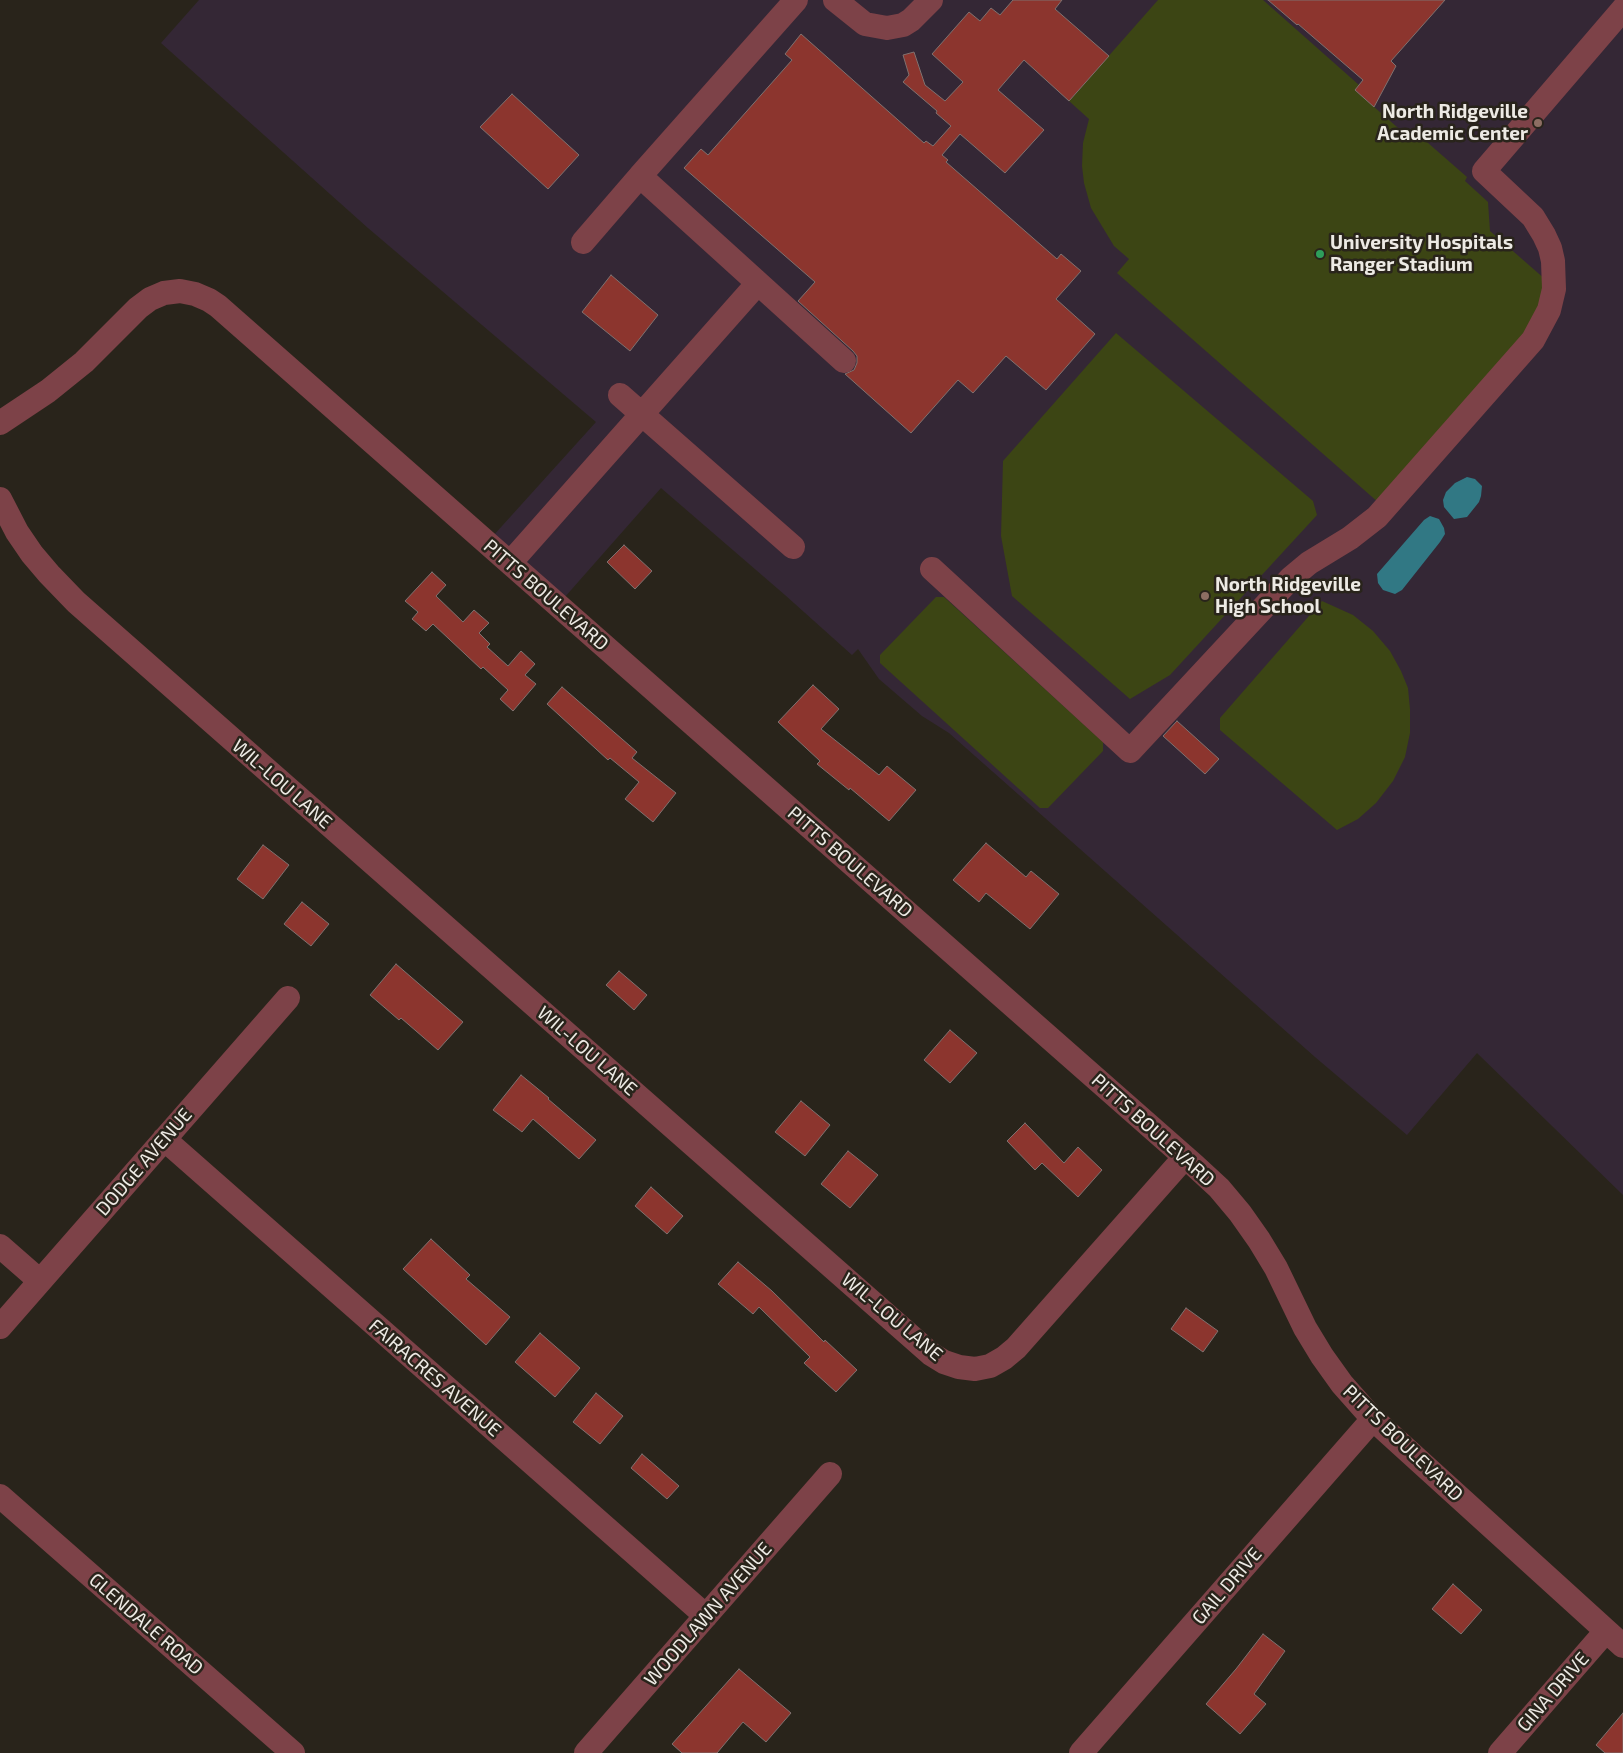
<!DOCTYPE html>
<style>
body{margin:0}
canvas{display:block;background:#29241b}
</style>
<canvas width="1623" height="1753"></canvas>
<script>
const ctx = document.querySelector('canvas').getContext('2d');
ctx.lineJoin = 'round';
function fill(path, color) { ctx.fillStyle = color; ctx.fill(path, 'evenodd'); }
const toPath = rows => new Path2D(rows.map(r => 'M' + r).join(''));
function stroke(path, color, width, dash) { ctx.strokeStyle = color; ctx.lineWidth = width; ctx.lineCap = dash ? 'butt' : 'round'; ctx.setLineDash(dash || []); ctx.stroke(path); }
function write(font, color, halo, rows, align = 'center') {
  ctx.font = font + ' "Exo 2",sans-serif'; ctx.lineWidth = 5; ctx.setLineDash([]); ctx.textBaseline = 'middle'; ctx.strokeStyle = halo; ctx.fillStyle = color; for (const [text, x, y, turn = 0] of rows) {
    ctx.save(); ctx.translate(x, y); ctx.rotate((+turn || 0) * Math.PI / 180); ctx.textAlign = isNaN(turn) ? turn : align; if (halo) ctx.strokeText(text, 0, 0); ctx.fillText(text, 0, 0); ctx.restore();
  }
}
fill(toPath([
 [199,0,1623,0,1623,1195,1477,1053,1407,1135,1315,1057,949,733,922,716,879,679,858,649,852,655,785,595,661,488,564,598,493,536,596,422,368,228,161,43]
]), '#342735');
fill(toPath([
 [1158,0,1263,0,1359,85,1356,91,1414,142,1420,136,1467,177,1465,181,1488,202,1490,231,1546,280,1533,324,1379,503,1117,273,1129,259,1114,246,1091,208,1084,183,1082,166,1083,143,1089,119,1069,101],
 [1116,333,1313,501,1317,515,1170,675,1130,699,1012,596,1001,536,1003,461],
 [936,597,944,597,1103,742,1103,751,1048,808,1040,808,880,663,880,655],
 [1322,601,1353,615,1373,631,1390,651,1401,671,1408,688,1410,709,1410,733,1405,757,1393,781,1376,803,1358,819,1337,830,1220,730,1220,718]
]), '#3c4514');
fill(toPath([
 [1467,477,1475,479,1482,486,1481,496,1479,502,1467,517,1454,519,1444,507,1443,500,1446,492,1455,483],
 [1430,516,1439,519,1444,528,1445,534,1440,542,1402,590,1395,594,1383,590,1378,583,1377,574,1424,520]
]), '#317884');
const building = toPath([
 [1013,0,1062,0,1055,9,1109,56,1069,101,1024,60,998,90,1044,130,1005,173,960,134,942,155,948,160,946,162,1057,259,1061,254,1081,271,1056,299,1095,334,1046,390,1006,356,973,393,958,380,911,433,845,374,854,370,857,363,857,356,853,351,798,301,815,282,684,168,701,149,708,155,792,60,785,54,801,34,924,143,926,141,933,146,951,126,936,113,937,111,903,82,909,75,903,55,914,52,925,85,945,101,963,82,932,54,969,12,980,21,991,8,1000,15,1013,0],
 [1268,0,1445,0,1391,61,1396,66,1374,107,1355,90,1363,80,1298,24,1297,25,1268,0],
 [512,94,579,155,548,189,480,127,512,94],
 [611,275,658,315,630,351,582,312,611,275],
 [624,545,652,571,635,589,607,562,624,545],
 [432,572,446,585,436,596,463,622,474,610,489,623,479,633,490,644,487,647,508,666,521,651,535,664,525,675,536,684,513,711,500,699,508,690,483,667,481,669,433,624,426,631,412,619,418,612,405,601,432,572],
 [813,685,839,709,821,729,879,775,887,766,916,790,889,821,850,788,849,790,817,764,820,761,778,722,813,685],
 [562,687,637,752,632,758,676,793,653,822,625,799,639,782,610,758,608,760,547,704,562,687],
 [1177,721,1219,759,1205,774,1163,736,1177,721],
 [986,843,1026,877,1031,871,1059,894,1030,929,986,893,979,902,953,880,986,843],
 [263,845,289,865,263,899,237,879,263,845],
 [302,902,329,924,311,946,284,924,302,902],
 [396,964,463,1022,438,1050,401,1018,399,1020,370,995,396,964],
 [619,971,647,995,634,1010,606,985,619,971],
 [950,1030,977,1053,950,1083,924,1060,950,1030],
 [521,1075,549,1098,548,1099,596,1140,579,1159,533,1119,522,1132,493,1110,521,1075],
 [801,1101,830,1125,805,1156,775,1132,801,1101],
 [1025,1123,1064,1163,1078,1147,1102,1170,1078,1197,1042,1163,1035,1170,1007,1141,1025,1123],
 [848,1151,878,1175,850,1208,821,1184,848,1151],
 [651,1187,683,1216,667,1234,635,1206,651,1187],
 [431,1239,470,1275,466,1279,510,1317,486,1345,403,1269,431,1239],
 [738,1262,772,1291,824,1342,825,1340,857,1370,836,1392,804,1363,810,1357,759,1307,753,1314,718,1284,738,1262],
 [1186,1308,1218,1331,1203,1352,1171,1329,1186,1308],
 [540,1333,580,1368,555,1397,515,1362,540,1333],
 [596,1393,623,1416,600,1444,573,1422,596,1393],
 [642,1454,679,1486,667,1499,631,1468,642,1454],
 [1453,1584,1482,1610,1461,1634,1432,1609,1453,1584],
 [1263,1634,1285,1651,1254,1694,1266,1704,1240,1734,1206,1704,1236,1669,1263,1634],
 [739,1669,791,1713,766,1742,743,1722,717,1753,682,1753,672,1744,739,1669],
 [1623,1713,1623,1753,1605,1753,1596,1745,1623,1713]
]);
fill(building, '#8c352e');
stroke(building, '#7f716f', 1);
stroke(toPath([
 [835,0,865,24,887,28,903,25,911,20,931,0],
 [583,242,640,176],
 [758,283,844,361],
 [620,395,793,547],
 [0,423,48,391,84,362,138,308,150,299,164,293,180,291,195,294,209,300,218,306,1194,1165,1219,1188,1240,1213,1259,1240,1276,1268,1305,1328,1322,1356,1342,1384,1373,1419,1623,1646],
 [0,499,17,532,32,554,49,574,76,602,931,1354,944,1362,959,1367,975,1369,990,1366,1004,1358,1016,1348,1185,1157],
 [510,563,758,283,640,176,796,0],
 [932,569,1130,751,1291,578,1309,563,1350,538,1377,517,1533,340,1549,310,1554,289,1553,261,1550,248,1544,235,1533,217,1484,171,1623,9],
 [164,1139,706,1616],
 [0,1246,40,1281],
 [0,1327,288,998],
 [0,1496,293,1753],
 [586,1753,830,1474],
 [1081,1753,1373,1419],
 [1500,1753,1606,1631]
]), '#7d4248', 24);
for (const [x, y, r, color] of [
 [1538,123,5,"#8d6e63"],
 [1320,254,5,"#2e9e5b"],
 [1205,596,5,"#8d6e63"]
]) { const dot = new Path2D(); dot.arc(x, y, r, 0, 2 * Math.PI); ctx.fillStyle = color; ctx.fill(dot); stroke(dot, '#29241b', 2); }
write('bold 19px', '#edeae4', '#29241b', [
 ["North Ridgeville",1528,112,"right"],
 ["Academic Center",1528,134,"right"],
 ["University Hospitals",1330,243],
 ["Ranger Stadium",1330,265],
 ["North Ridgeville",1215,585],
 ["High School",1215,607]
], 'left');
write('19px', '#edeae4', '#29241b', [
 ["PITTS BOULEVARD",546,595,41],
 ["WIL-LOU LANE",282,784,41],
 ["PITTS BOULEVARD",850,862,41],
 ["WIL-LOU LANE",587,1051,41],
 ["PITTS BOULEVARD",1153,1130,42],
 ["DODGE AVENUE",144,1162,-49],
 ["WIL-LOU LANE",892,1317,40],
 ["FAIRACRES AVENUE",435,1378,41],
 ["PITTS BOULEVARD",1403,1443,44],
 ["GAIL DRIVE",1227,1586,-49],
 ["WOODLAWN AVENUE",708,1614,-49],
 ["GLENDALE ROAD",146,1624,41],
 ["GINA DRIVE",1553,1692,-49]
]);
</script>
